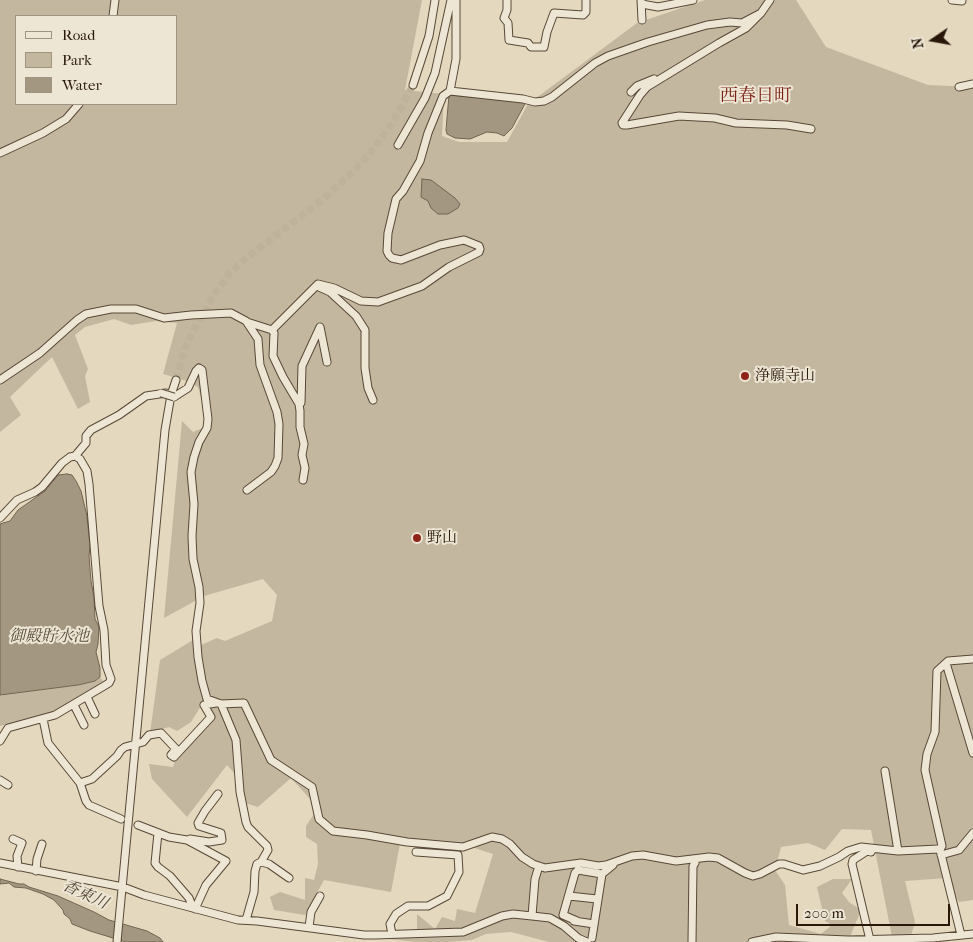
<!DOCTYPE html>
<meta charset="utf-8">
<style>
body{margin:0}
#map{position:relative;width:973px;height:942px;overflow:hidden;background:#e4d8bf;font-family:"IM FELL French Canon",serif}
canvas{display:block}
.legend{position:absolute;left:15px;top:15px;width:162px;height:90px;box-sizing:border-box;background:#ede6d5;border:1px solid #9f9483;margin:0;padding:6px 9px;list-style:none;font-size:15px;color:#291809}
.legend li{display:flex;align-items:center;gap:10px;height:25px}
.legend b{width:25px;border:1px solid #9f9483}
.north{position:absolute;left:908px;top:15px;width:50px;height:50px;-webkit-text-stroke:4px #ede6d5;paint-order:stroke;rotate:258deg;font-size:14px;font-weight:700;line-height:20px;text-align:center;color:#291809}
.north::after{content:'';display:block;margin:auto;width:18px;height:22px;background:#291809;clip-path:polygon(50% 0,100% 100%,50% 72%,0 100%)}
.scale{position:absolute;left:796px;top:904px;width:154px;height:22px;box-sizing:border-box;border:2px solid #291809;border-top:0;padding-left:6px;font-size:15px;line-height:18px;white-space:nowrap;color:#291809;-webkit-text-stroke:4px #ede6d5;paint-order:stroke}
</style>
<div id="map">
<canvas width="973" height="942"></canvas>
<ul class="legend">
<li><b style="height:6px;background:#ede6d5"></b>Road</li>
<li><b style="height:14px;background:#c4b7a0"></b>Park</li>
<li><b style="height:14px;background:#a49781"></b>Water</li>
</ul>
<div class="north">N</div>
<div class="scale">200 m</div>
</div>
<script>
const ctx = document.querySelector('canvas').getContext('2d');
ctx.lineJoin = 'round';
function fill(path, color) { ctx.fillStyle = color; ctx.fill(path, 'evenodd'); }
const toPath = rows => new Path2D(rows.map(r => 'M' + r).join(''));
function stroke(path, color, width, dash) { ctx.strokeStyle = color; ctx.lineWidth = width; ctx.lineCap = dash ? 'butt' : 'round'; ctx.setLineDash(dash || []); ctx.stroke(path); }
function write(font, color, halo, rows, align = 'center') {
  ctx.font = font + ' "IM FELL French Canon","Noto Serif JP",serif'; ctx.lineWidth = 4; ctx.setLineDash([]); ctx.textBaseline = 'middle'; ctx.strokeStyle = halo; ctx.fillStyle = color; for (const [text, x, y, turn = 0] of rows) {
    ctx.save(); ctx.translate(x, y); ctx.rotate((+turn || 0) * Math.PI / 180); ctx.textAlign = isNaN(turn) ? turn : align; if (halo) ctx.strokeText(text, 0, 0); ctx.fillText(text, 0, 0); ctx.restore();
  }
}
fill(toPath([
 [0,0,422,0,405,90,444,94,442,136,459,142,507,142,528,104,637,23,705,0,796,0,826,47,928,85,973,87,973,900,959,902,951,889,947,878,905,881,915,922,911,936,892,937,871,830,842,829,825,850,808,843,781,847,775,870,785,885,789,925,821,934,832,925,825,921,817,887,833,879,852,879,842,893,849,902,861,910,850,937,776,936,763,942,549,942,511,932,486,934,472,940,448,942,416,942,388,939,417,934,417,914,435,929,442,917,455,921,457,909,475,913,493,854,459,843,401,838,391,892,324,880,305,915,274,910,270,897,280,892,305,900,305,878,314,880,318,864,317,844,306,837,306,826,318,808,291,778,258,807,245,803,240,780,227,765,187,817,152,779,149,764,173,767,176,757,212,718,201,706,191,722,177,731,169,727,150,733,160,660,193,640,201,645,217,638,225,641,272,621,277,595,263,579,204,596,164,618,182,421,193,432,203,428,206,415,198,387,187,381,163,374,177,323,156,321,131,325,114,319,85,327,75,335,88,369,85,376,90,402,78,409,52,357,10,397,21,415,0,432],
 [16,16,176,16,176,104,16,104],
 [100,677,103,681,107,679,108,682,64,710,0,726,0,695,78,685,95,681]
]), '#c4b7a0');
const water = toPath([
 [449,95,526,102,512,128,504,136,497,133,487,132,470,139,455,138,447,134,446,130,449,95],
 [422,179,431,180,455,198,460,204,458,208,448,214,438,214,431,208,428,201,421,197,422,179],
 [67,474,72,475,76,481,81,491,87,516,90,546,89,556,91,581,94,597,95,619,99,627,98,644,96,652,100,668,100,677,95,681,78,685,0,695,0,524,10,521,18,510,45,491,58,475,67,474],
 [0,879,19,884,24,884,29,887,58,896,94,912,109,920,147,931,160,938,163,942,126,942,90,931,72,924,70,919,64,914,63,910,54,900,43,894,26,888,14,887,9,883,0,884,0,879]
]);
fill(water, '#a49781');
stroke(water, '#736451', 1);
stroke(toPath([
 [176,380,184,351,191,335,215,293,229,274,245,259,322,200,353,172,367,157,392,124,413,85]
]), '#bfb29b', 7, [7, 3.5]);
const minor = toPath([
 [507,0,507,10,504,18,508,23,509,40,528,43,531,47,544,47,547,32,554,13,583,15,586,12,586,0],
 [641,0,642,20],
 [770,0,761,13,746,28,719,43,647,87,640,95,622,123,623,125,627,125,679,116,715,118,736,123,787,125,811,129],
 [952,0,962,1],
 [642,4,658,7,693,0],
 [113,16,115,0],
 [413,85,429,36,435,0],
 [959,87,973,84],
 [450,91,456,59,456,0],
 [631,92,637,86,654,79],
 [398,145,425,98,435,73,451,0],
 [0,153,43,133,66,119,79,104],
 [319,287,330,292,356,316,365,330,365,368,368,388,373,400],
 [247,322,272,330],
 [0,380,40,353,77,320,86,314,111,309,136,309,164,318,191,315,231,313,246,321,258,339,260,365,277,412,279,424,278,458,275,466,271,472,247,490],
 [174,397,188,388,196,371,199,368,202,370,208,419,207,428,199,442,194,457,191,472,194,504,192,536,193,559,199,587,200,603,196,631,198,657,202,681,207,699,221,704,244,703,271,760,312,787,319,819,333,831,367,835,407,842,463,847,492,837,502,839,510,844,522,857,533,864,545,868,581,863,598,866,606,865,632,856,643,855,676,861,709,857,718,858,745,873,753,876,760,874,779,864,784,864,803,870,820,866,839,857,848,851,861,847,898,851,938,849,940,850,961,935],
 [299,404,301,403,302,366,320,327,327,362],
 [75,456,86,443,86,436,91,430,119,415,146,396,166,393],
 [303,480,305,468,302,455,304,444,300,427,300,411,299,404,283,377,273,356,274,333,272,330,318,284,334,288,361,301,378,302,422,286,449,267,479,252,480,249,479,246,464,240,440,245,401,260,392,258,389,255,387,251,388,233,396,199,403,191,420,161,428,133,443,96,450,91,523,99,535,102,544,101,552,97,595,63,608,56,648,42,707,25,730,22,742,23,761,13],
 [0,518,17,500,35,492,42,487,62,463,70,457,75,456,80,459,87,471,89,484,99,606,104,630,106,665,111,679,109,683,104,686,55,715,8,728,0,741],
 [946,663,973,753],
 [87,697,95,714],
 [221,704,236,740,240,792,246,822,248,827,267,846,268,850,261,862,257,864,255,871,254,892,246,920],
 [74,705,84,725],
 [43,719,48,743,80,783,86,801,89,805,121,819],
 [885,771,898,851],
 [0,780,8,785],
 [80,783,92,779,117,756,121,750,125,747,143,742,149,735,161,733,176,749,171,755,174,757,211,717,204,705,216,703],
 [138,825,169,837,187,840,226,861,206,885,195,909],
 [158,833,155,863,158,867,170,876,189,898,193,908],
 [13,839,22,843,17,856,18,867],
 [190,839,209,842,222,840,221,833,199,826,198,823,205,811,218,794],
 [940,850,942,846,925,770,927,754,935,732,937,671,948,661,973,659],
 [941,855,959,850,973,833],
 [261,862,269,864,289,878],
 [0,863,123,887,144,895,238,920,257,921,364,935,375,935,463,932,502,916,513,914,532,916,550,918,564,926,578,938,587,942],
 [36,871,37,859,42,844],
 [569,896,597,899],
 [532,916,535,879,539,866],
 [574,921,594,924],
 [577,921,563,915,575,873,578,870,602,874,613,865],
 [309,927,311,912,320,896],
 [392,934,390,924,396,914,408,906,428,906,447,896,459,872,458,855,416,852],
 [592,938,602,874],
 [870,940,852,864,853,860,867,851,871,852,872,850],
 [117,942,165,430,171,395,176,380],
 [692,942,693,866,695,863],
 [752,942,776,937,848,940,933,938,973,934]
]);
stroke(minor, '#584836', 9);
stroke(minor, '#ede6d5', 7);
const minorBridge = toPath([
 [161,393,174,397]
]);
stroke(minorBridge, '#584836', 9, []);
stroke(minorBridge, '#ede6d5', 7);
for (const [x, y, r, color] of [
 [745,376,5,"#8f2418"],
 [417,538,5,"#8f2418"]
]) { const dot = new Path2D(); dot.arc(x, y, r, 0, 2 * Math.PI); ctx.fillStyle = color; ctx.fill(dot); stroke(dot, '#ede6d5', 2); }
write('15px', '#291809', '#ede6d5', [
 ["浄願寺山",755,376],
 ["野山",427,538]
], 'left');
write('italic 16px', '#5a4b39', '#ede6d5', [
 ["御殿貯水池",49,637],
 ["香東川",85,895,25]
]);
write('18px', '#7a1f14', '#ede6d5', [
 ["西春日町",756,97]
]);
</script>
